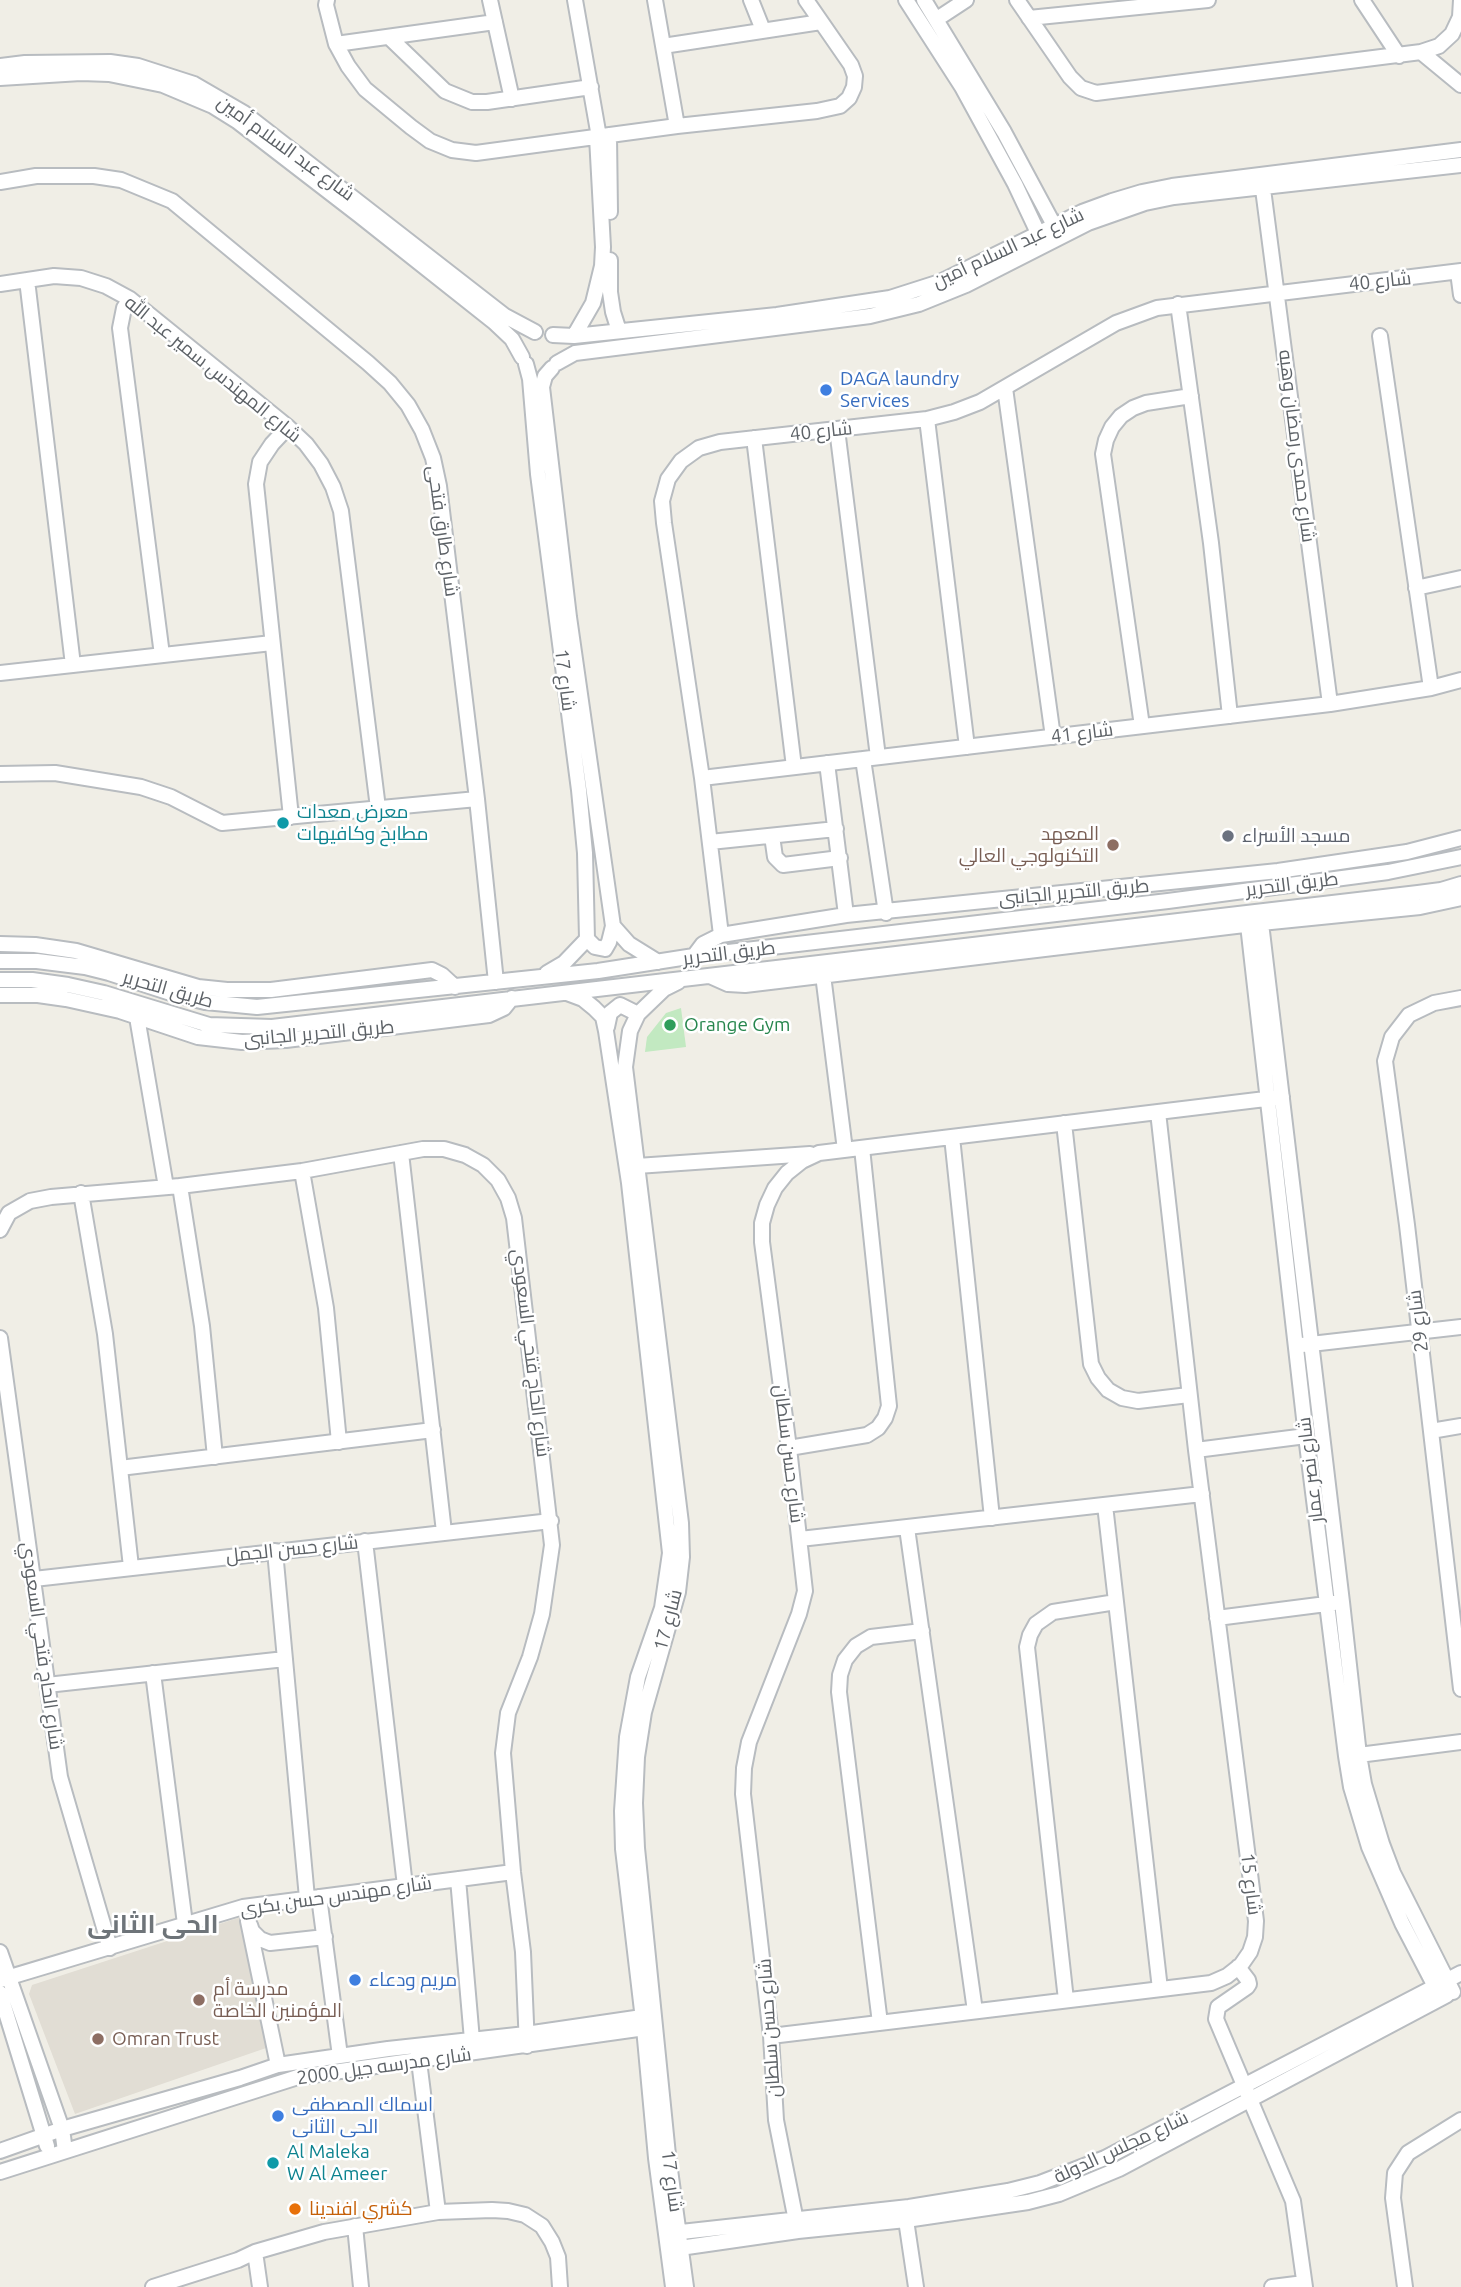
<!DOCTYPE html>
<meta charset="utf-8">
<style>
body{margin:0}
canvas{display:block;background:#f0eee6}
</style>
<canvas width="1461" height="2287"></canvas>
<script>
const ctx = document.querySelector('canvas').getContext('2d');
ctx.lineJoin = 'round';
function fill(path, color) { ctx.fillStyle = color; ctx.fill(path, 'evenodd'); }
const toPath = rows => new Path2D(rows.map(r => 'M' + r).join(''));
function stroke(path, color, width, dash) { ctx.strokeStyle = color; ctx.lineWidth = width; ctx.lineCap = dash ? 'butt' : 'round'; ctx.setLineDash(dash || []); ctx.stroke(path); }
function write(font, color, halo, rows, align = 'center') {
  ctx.font = font + ' Ubuntu,Cairo,sans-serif'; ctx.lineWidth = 5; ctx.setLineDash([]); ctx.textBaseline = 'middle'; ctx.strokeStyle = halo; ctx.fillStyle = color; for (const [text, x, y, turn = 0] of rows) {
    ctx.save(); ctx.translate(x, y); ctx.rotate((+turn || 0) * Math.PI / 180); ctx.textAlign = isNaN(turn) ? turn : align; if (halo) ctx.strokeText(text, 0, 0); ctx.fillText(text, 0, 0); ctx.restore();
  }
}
fill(toPath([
 [241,1917,269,2047,75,2114,29,1994,32,1985]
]), '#e1ddd4');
fill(toPath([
 [681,1008,686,1047,645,1052,647,1037,666,1013]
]), '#c2e9c1');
const minor = toPath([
 [327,0,326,5,336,44,348,66,365,89,411,127,430,141,452,150,476,153,677,126,817,111,840,106,849,98,854,87,855,76,851,65,806,0],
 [490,0,512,99],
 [575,0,599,137],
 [655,0,677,126],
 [751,0,763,30],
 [906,0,962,87,1015,184,1039,235],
 [924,0,1004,132,1055,227],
 [1017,0,1070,77,1081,88,1096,93,1421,52,1439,46,1452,34,1460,17,1461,0],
 [1362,0,1399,56],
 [1029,18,1208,0],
 [937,19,966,0],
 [390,38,445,91,472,102,487,102,591,87],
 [336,44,495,22],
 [663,46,821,22],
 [1421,52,1461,85],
 [0,66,25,63,110,62,138,66,194,84,244,113,505,316,535,332],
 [0,78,81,73,109,74,163,85,213,106,237,121,359,215,494,322,512,339,522,357],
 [609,135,610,212],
 [0,182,36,176,94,176,121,180,172,201,368,363,390,383,408,405,422,430,433,458,439,486,477,799,496,982],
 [1263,189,1330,704],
 [610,260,610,292,613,312,619,331],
 [1458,272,1461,295],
 [27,280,73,665],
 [0,284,54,276,81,278,106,286,130,299,288,427,306,444,321,464,333,487,341,511,378,808],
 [130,299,124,308,120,328,162,655],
 [1178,304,1211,543,1230,716],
 [553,335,574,336,777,315,890,298,940,282,1082,212,1112,201,1142,192,1172,186,1461,150],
 [574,336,593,303,602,266,603,247,597,137],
 [1380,336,1431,688],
 [557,363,575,353,807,324,870,316,919,304,966,285,1088,223,1145,203,1174,197,1461,165],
 [526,364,530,379,538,474,579,790,585,853,587,939,564,963,547,973],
 [552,368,545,376,542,387,569,617,613,926,629,944,658,962],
 [1005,388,1053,737],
 [927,419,967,747],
 [288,427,272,444,260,462,256,484,291,817],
 [837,429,878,757],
 [754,438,794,767],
 [1416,588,1461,578],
 [0,673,272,643],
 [1142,726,1103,454,1106,440,1112,427,1121,416,1133,408,1146,403,1191,396],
 [863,759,886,913],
 [827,763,846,915],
 [0,774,55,773,141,787,171,797,222,823,477,799],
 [702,778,1330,704,1431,688,1461,680],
 [772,836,775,857,783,865,840,858],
 [710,842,836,829],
 [1261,923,1342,1602,1359,1755,1364,1784,1382,1844,1393,1873,1453,1992],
 [1248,925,1306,1436,1346,1756,1351,1787,1369,1847,1402,1923,1441,1998],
 [721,935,702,778,664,523,662,501,668,479,681,461,699,448,720,442,927,419,954,412,980,402,1116,323,1157,308,1461,271],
 [587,939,595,947,605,949,609,942,613,926],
 [0,944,35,945,76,951,198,987,227,990,271,990,432,970,442,975,455,987],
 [694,956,703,944,721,935,846,915,1278,871,1407,852,1461,838],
 [0,961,37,961,85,967,109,973,180,996,205,1002,257,1007,598,971,694,956,1168,901,1388,872,1461,857],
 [823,975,845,1150],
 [710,976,728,984,745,985,1261,923,1420,907,1461,898],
 [0,980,32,980,68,985,104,993,209,1025,272,1027,1418,893,1441,890,1461,884],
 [678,982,664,989,638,1014,630,1031,625,1067,681,1523,682,1557,678,1592,644,1712,637,1757,635,1803,637,1848,668,2155,686,2287],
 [567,993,583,999,594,1008,603,1017,606,1031,629,1183,670,1553,662,1608,638,1677,627,1737,622,1811,623,1849,644,2028,656,2158,673,2287],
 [0,995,38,995,66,999,120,1011,198,1037,242,1042,286,1040,489,1015,504,1008,512,998],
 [1461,998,1434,1003,1409,1015,1392,1037,1385,1061,1407,1225,1461,1689],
 [137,1017,166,1187],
 [607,1027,610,1013,620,1005,638,1014],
 [1064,1123,1091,1364,1098,1378,1108,1390,1122,1398,1138,1401,1189,1395],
 [952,1137,992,1518],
 [401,1153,444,1532],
 [637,1166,810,1154],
 [302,1171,326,1308,339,1442],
 [180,1186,202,1326,215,1457],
 [81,1193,105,1334,131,1567],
 [0,1230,9,1213,30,1201,51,1197,180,1186,302,1171,423,1149,444,1149,465,1155,483,1165,498,1180,508,1198,514,1218,552,1545,542,1614,530,1657,508,1713,503,1753,513,1872,523,1952,527,2046],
 [0,1338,60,1777,110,1948],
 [1302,1345,1461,1327],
 [1431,1431,1461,1426],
 [789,1448,867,1435,878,1428,885,1418,889,1406,862,1148],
 [1196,1450,1306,1436],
 [120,1468,433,1430],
 [1105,1505,1160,1989],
 [907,1528,975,2011],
 [800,1539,1202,1494],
 [365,1541,405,1886],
 [275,1551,307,1898],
 [34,1579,551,1521],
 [1217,1618,1334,1603],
 [153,1673,185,1924],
 [47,1685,285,1659],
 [1351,1756,1461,1742],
 [458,1879,472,2040],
 [319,1897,340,2056],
 [248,1921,278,2065],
 [250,1925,252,1931,260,1939,270,1943,325,1937],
 [0,1952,62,2129,65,2151],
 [1238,1967,1248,1980,1249,1984,1247,1987,1218,2007,1216,2019,1293,2201,1305,2287],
 [0,1980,243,1907,513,1872],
 [0,1993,47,2146],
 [1066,2000,1027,1647,1030,1635,1036,1624,1053,1612,1116,1602],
 [880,2023,839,1692,840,1675,845,1660,856,1646,871,1637,922,1631],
 [771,2036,1211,1983,1227,1976,1241,1965,1250,1952,1255,1937,1256,1921,1196,1450,1158,1112],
 [418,2053,438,2212],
 [0,2151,62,2129,240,2078,278,2065,388,2049,526,2034,649,2016],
 [0,2172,298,2077,652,2027],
 [906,2220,916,2287],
 [355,2226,361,2287],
 [798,2231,776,2120,771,2036,743,1794,744,1768,749,1742,799,1614,805,1591,789,1448,762,1242,762,1223,767,1205,775,1188,787,1173,802,1161,819,1153,1282,1097],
 [672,2233,909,2207,1008,2191,1040,2183,1105,2158,1461,1973],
 [673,2249,798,2231,906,2220,1028,2202,1059,2194,1119,2169,1447,1995],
 [255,2252,260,2287],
 [153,2287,238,2260,255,2252,324,2232,438,2212,492,2210,508,2211,525,2215,542,2226,552,2242,558,2257,560,2287],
 [1272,2287,1304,2283],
 [1405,2287,1393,2198,1395,2173,1408,2153,1461,2120]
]);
stroke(minor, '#b8bcc0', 18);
stroke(minor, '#fff', 14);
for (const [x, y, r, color] of [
 [826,390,7,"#3f7fe0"],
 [283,823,7,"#0f9aa8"],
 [1228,836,7,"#6b7280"],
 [1113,845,7,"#8d6e63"],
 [670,1025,7,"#2e9e5b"],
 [355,1980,7,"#3f7fe0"],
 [199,2000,7,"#8d6e63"],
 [98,2039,7,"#8d6e63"],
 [278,2116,7,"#3f7fe0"],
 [273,2163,7,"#0f9aa8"],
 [295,2209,7,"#e8710a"]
]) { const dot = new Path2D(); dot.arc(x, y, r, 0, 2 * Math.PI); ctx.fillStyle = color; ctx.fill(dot); stroke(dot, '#fff', 2.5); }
write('19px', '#5d6267', '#fff', [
 ["شارع عبد السلام أمين",286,148,36],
 ["شارع عبد السلام أمين",1008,248,-25],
 ["شارع 40",1380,281,-6],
 ["شارع المهندس سمير عبد الله",213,369,39],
 ["شارع 40",821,431,-6],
 ["شارع حمدى رمضان وهبه",1297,446,83],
 ["شارع طارق فتحى",443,531,82],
 ["شارع 17",565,680,83],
 ["شارع 41",1082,733,-7],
 ["طريق التحرير",1292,884,-7],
 ["طريق التحرير الجانبى",1074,892,-5],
 ["طريق التحرير",729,953,-7],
 ["طريق التحرير",168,989,16],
 ["طريق التحرير الجانبى",319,1033,-5],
 ["شارع 29",1418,1321,-97],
 ["شارع الحاج فتحي السعودي",531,1353,83],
 ["شارع حسن سلطان",789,1454,83],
 ["شارع نصر عمار",1310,1470,-97],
 ["شارع حسن الجمل",292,1549,-6],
 ["شارع 17",668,1620,-75],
 ["شارع الحاج فتحي السعودي",42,1646,82],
 ["شارع 15",1251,1884,83],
 ["شارع مهندس حسن بكرى",336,1896,-8],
 ["شارع حسن سلطان",769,2028,-94],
 ["شارع مدرسه جيل 2000",384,2066,-8],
 ["شارع مجلس الدولة",1121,2147,-25],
 ["شارع 17",672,2181,82]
]);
write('19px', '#366cbe', '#fff', [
 ["DAGA laundry",840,379],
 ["Services",840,401],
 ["مريم ودعاء",369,1980],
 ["اسماك المصطفى",292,2105],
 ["الحى الثانى",292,2127]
], 'left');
write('19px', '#0d838f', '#fff', [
 ["معرض معدات",297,812],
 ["مطابخ وكافيهات",297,834],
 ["Al Maleka",287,2152],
 ["W Al Ameer",287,2174]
], 'left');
write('19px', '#785e54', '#fff', [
 ["المعهد",1099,834,"right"],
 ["التكنولوجي العالي",1099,856,"right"],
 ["مدرسة أم",213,1989],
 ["المؤمنين الخاصة",213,2011],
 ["Omran Trust",112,2039]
], 'left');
write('19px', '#5b616d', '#fff', [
 ["مسجد الأسراء",1242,836]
], 'left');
write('19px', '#27864d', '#fff', [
 ["Orange Gym",684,1025]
], 'left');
write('19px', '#c56008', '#fff', [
 ["كشري افندينا",309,2209]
], 'left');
write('bold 26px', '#6e7479', '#fff', [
 ["الحى الثانى",153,1924]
]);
</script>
